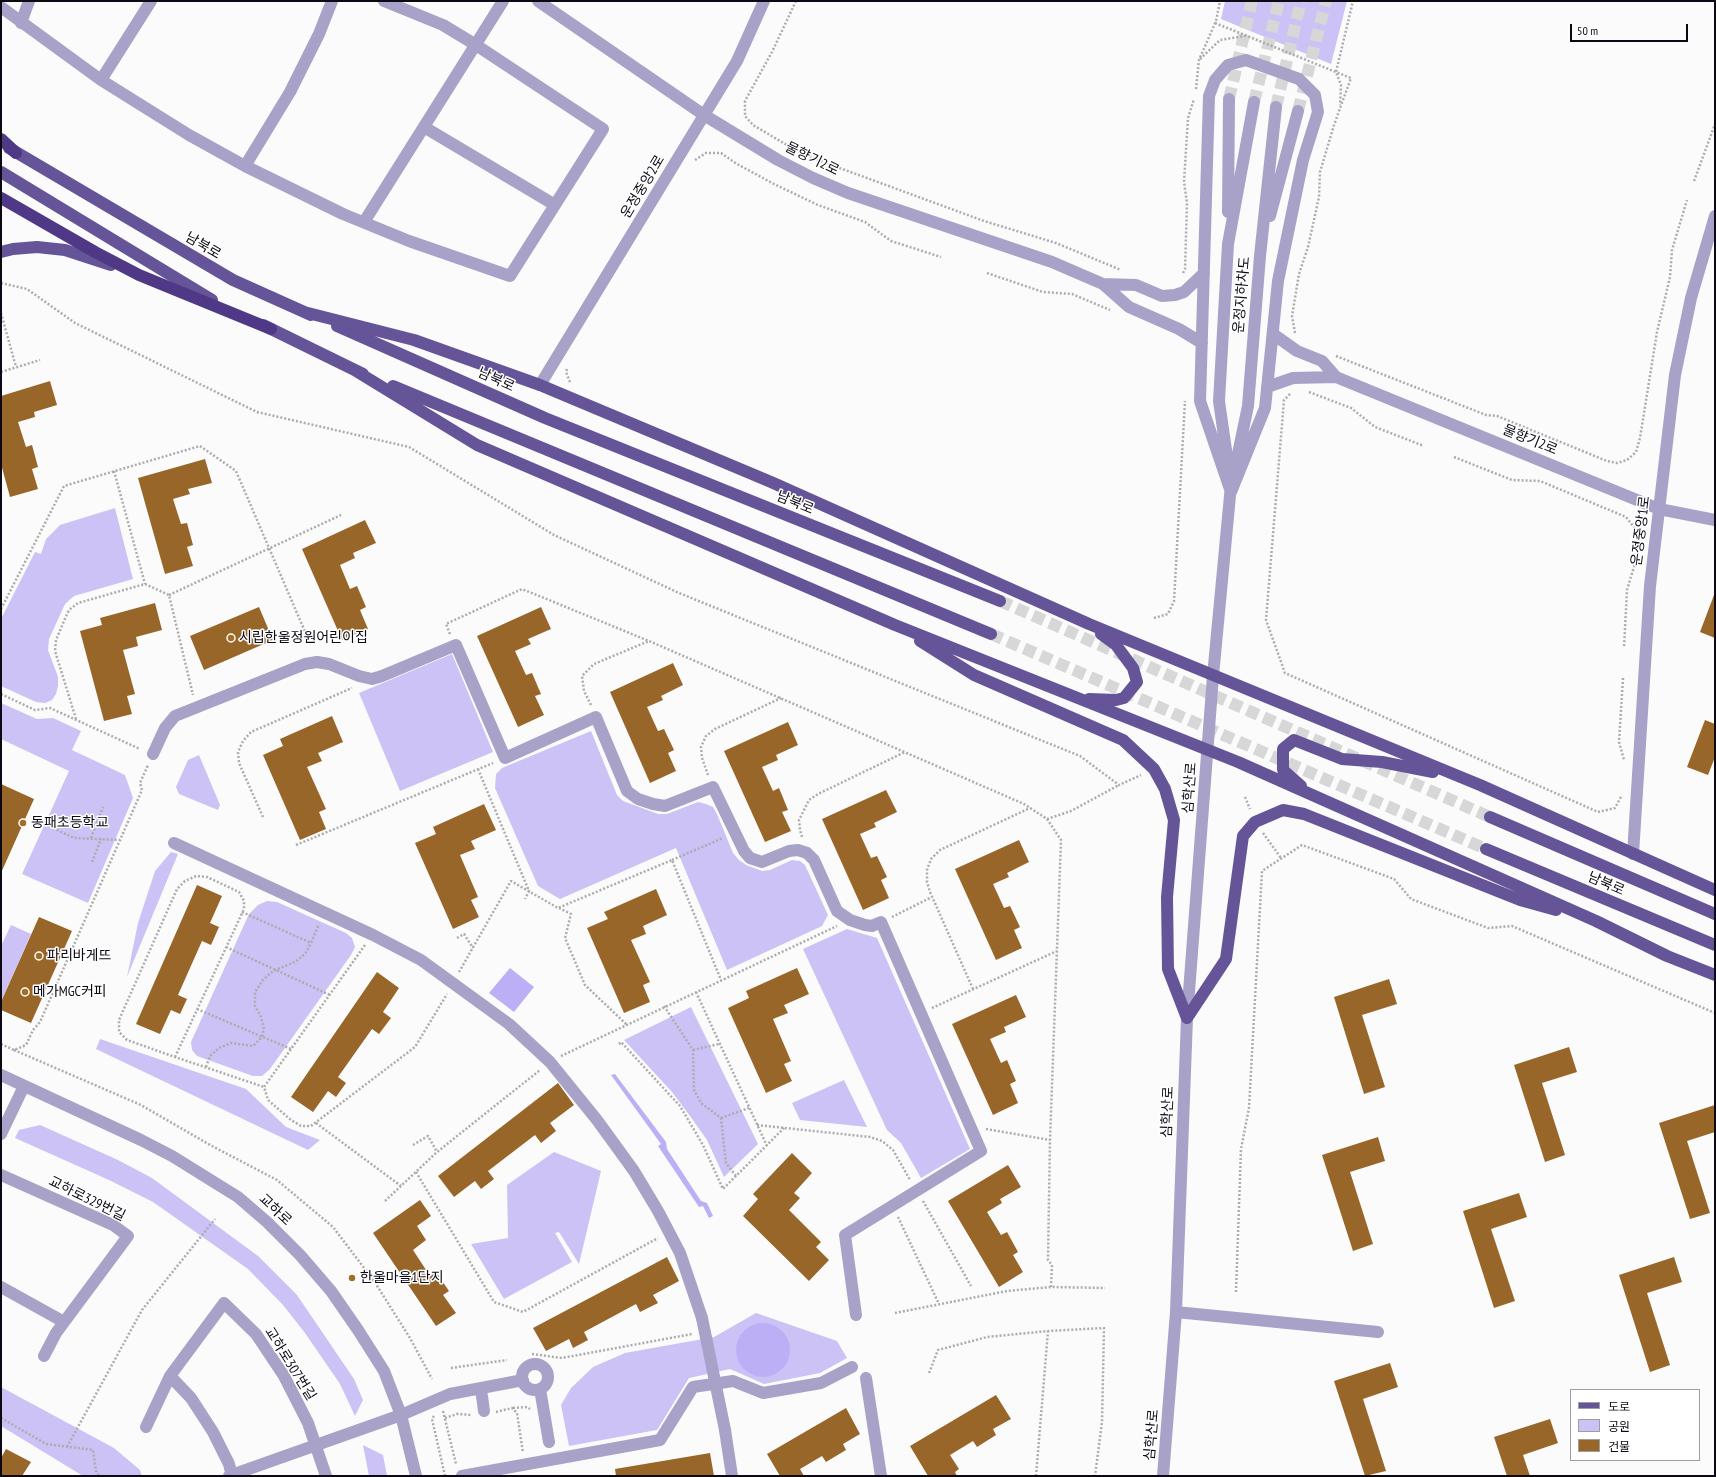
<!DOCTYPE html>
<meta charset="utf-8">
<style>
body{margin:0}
#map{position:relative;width:1716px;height:1477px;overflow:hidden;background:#fbfbfb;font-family:"PT Sans Narrow","Noto Sans KR",sans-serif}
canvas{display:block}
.frame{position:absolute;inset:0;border:2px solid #0c0914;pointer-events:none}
.legend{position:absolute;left:1570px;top:1389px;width:130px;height:72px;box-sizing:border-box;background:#fff;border:1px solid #9e9da1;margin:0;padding:5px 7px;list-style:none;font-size:12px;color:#0c0914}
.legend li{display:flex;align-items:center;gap:8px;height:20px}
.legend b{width:20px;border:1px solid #9e9da1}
.scale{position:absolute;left:1570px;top:24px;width:118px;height:18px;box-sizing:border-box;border:2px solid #0c0914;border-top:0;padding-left:5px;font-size:12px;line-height:14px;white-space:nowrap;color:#0c0914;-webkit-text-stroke:3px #fff;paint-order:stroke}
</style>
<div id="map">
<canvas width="1716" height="1477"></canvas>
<div class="frame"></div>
<ul class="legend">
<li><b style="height:5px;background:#655598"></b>도로</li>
<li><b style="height:11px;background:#ccc2f5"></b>공원</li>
<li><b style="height:11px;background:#986628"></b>건물</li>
</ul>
<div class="scale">50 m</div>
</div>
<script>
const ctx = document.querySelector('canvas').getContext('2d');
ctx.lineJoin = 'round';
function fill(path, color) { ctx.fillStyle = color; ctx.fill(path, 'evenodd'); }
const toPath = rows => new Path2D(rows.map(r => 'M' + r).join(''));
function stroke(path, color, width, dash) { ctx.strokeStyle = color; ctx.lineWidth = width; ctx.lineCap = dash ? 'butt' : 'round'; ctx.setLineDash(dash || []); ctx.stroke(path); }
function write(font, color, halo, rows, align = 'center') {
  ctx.font = font + ' "PT Sans Narrow","Noto Sans KR",sans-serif'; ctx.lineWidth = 3; ctx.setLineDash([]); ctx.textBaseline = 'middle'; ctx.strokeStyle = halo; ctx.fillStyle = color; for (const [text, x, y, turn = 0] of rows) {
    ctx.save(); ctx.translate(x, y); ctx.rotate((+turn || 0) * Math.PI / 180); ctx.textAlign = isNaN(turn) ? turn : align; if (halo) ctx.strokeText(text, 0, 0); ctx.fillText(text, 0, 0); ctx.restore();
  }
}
fill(toPath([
 [1225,1,1347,1,1331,64,1221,19],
 [115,508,133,579,74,596,65,604,49,639,48,650,58,677,58,686,56,694,52,700,45,703,36,702,1,686,1,619,35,552,41,554,46,539,60,525],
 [452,654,493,752,400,791,359,693],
 [1,703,37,719,53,718,81,731,72,750,125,775,133,798,88,903,22,874,69,771,1,739],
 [591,731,617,795,623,801,658,814,667,814,698,802,706,804,713,807,717,814,733,853,739,860,746,865,762,871,770,870,792,860,800,861,805,865,828,915,822,926,727,970,676,848,560,899,538,886,495,788,496,774,502,768],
 [199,755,220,805,218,810,179,794,176,787,188,760],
 [171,852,178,854,127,977,138,923,155,871],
 [267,901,277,902,346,933,352,938,355,947,351,955,270,1069,262,1076,253,1076,197,1056,192,1050,191,1042,249,914,258,905],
 [11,925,31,934,1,1002,1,946],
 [847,929,877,938,970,1149,921,1178,901,1143,887,1130,803,949],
 [691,1007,758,1144,724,1177,707,1140,690,1116,672,1092,624,1040],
 [100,1039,246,1089,286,1127,320,1140,308,1150,96,1049],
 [844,1080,867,1127,800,1120,792,1103],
 [40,1125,118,1160,152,1178,258,1256,297,1295,354,1379,363,1400,355,1416,340,1384,305,1333,283,1305,248,1269,153,1202,109,1180,15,1138,19,1130],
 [554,1152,601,1171,579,1264,559,1232,555,1233,572,1262,504,1299,471,1244,508,1238,507,1185],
 [756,1313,837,1341,847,1358,820,1373,764,1384,730,1369,689,1378,657,1430,569,1446,561,1405,571,1388,593,1367,625,1353,714,1337],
 [1,1387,114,1448,140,1470,142,1476,83,1476,1,1426],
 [363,1445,383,1455,387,1476,369,1476]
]), '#ccc2f5');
fill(toPath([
 [510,968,534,987,514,1012,489,993],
 [615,1074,666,1142,667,1149,701,1201,707,1203,713,1216,709,1218,703,1206,699,1207,658,1146,661,1144,611,1075],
 '736 1350a27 27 0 1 1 54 0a27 27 0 1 1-54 0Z'
]), '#bdaff5');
fill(toPath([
 [50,381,57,405,34,412,35,417,18,422,26,447,32,445,38,467,32,469,38,489,10,497,1,464,1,396],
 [205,459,212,483,188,489,190,494,173,499,181,524,187,523,193,545,187,547,193,566,165,574,138,478],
 [365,520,376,543,353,553,355,558,340,565,350,589,357,586,366,607,360,610,368,629,342,640,302,549],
 [1714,595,1715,595,1715,638,1700,632],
 [155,603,162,630,136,637,138,646,123,650,135,694,127,696,132,714,104,721,80,631,102,625,100,618],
 [259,607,273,640,204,670,190,636],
 [541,607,551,629,528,639,531,644,515,651,526,675,532,673,541,694,535,696,544,715,518,727,477,636],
 [673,663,683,685,661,696,663,700,647,707,658,731,664,729,674,750,668,753,676,771,650,783,610,692],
 [332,716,343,742,318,753,322,761,307,767,326,809,319,812,326,829,300,840,263,755,283,746,280,739],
 [1705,720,1715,724,1715,757,1708,775,1687,767],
 [788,722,798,745,776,755,778,760,762,767,773,791,779,788,788,810,782,812,791,831,765,842,724,751],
 [1,784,34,799,1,873],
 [886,790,897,812,874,823,876,827,860,834,871,858,877,856,887,877,881,880,889,898,863,910,822,819],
 [484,804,496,830,471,841,475,849,460,855,478,897,471,900,479,917,453,929,415,843,436,834,433,827],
 [1019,840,1029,862,1007,873,1009,877,993,884,1004,908,1010,906,1020,927,1014,930,1022,948,996,960,955,869],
 [197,885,222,896,210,923,219,927,211,945,202,941,178,995,187,999,180,1014,171,1010,160,1034,136,1024],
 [656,889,667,915,643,926,646,934,631,940,650,982,643,985,650,1002,624,1013,587,928,608,919,604,912],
 [39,917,72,931,31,1023,1,1010,1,1002],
 [797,968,809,994,784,1005,788,1013,773,1019,791,1061,784,1064,792,1081,766,1093,728,1008,749,998,746,991],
 [377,972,399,988,383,1012,391,1018,379,1034,372,1029,338,1077,346,1083,336,1097,328,1091,313,1112,291,1097],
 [1389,979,1397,1004,1362,1015,1385,1087,1364,1094,1334,997],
 [1016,995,1026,1017,1004,1027,1006,1032,990,1039,1001,1063,1007,1060,1016,1081,1010,1084,1018,1103,993,1115,952,1024],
 [1569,1047,1577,1072,1542,1083,1565,1155,1545,1162,1514,1065],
 [558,1083,574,1105,550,1123,556,1131,541,1143,535,1135,488,1171,494,1179,481,1189,475,1181,454,1197,438,1176],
 [1715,1105,1715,1132,1687,1141,1710,1213,1690,1219,1659,1123],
 [1378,1137,1385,1161,1350,1172,1373,1244,1353,1251,1322,1155],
 [792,1153,812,1173,794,1193,800,1198,789,1210,821,1242,816,1247,829,1260,809,1281,743,1216,758,1199,753,1194],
 [1008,1165,1021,1187,1000,1199,1002,1203,987,1212,1001,1235,1007,1232,1018,1252,1013,1255,1023,1272,999,1287,948,1201],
 [1519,1193,1527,1217,1491,1229,1515,1301,1494,1308,1463,1211],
 [420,1200,431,1216,417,1226,426,1240,413,1250,430,1276,436,1272,449,1291,443,1295,456,1313,436,1326,373,1233],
 [667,1257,679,1281,653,1295,658,1303,640,1312,636,1304,584,1332,588,1340,573,1348,569,1339,546,1351,533,1328],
 [1674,1257,1682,1282,1647,1293,1670,1365,1650,1372,1619,1275],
 [1390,1363,1398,1387,1363,1399,1386,1471,1365,1476,1334,1381],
 [996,1395,1011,1419,993,1429,996,1435,977,1447,973,1441,950,1455,959,1469,955,1472,957,1476,928,1476,910,1446],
 [846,1408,860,1434,843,1444,846,1450,826,1462,822,1456,800,1469,804,1476,780,1476,767,1454],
 [1550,1419,1558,1443,1523,1455,1530,1476,1507,1476,1494,1437],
 [6,1449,31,1462,22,1476,1,1476,1,1458],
 [710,1453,714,1476,616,1476,615,1469]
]), '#986628');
stroke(toPath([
 [1229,99,1252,1],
 [1254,102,1279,1],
 [1276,107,1301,1],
 [1298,111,1326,1]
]), '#d7d7d8', 12, [12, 6]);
stroke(toPath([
 [1000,601,1490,817],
 [991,634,1486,849]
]), '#d7d7d8', 12, [12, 6]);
stroke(toPath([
 [796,1,772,52,745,101,745,116,753,125,797,151,826,163,984,221,1056,243,1121,270],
 [1215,23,1336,72,1341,85,1340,105],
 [1200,59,1220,40,1245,36],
 [1196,89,1199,60,1216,21,1220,1],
 [695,160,706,153,721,153,737,164,774,184,818,205,865,222,891,241,941,257],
 [1694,181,1715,124],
 [987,273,1043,292,1072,294,1110,310],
 [1183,273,1185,269,1187,203,1184,182,1188,118,1194,99],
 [1,283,27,289,75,323,257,412,409,447,554,535,679,593,1080,756,1119,785,1141,775],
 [1,313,16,367],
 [1295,333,1292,316,1299,274,1308,247,1319,197,1320,172,1334,125,1351,78,1336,72,1353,1],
 [1336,356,1486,415,1497,416,1607,461,1617,463,1627,460,1636,452,1640,438,1657,332,1670,277,1672,250,1687,200],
 [567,369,566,372,570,382],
 [1,372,40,360],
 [1309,392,1351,408,1375,427,1424,446],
 [1290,394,1284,400,1266,620,1285,673,1598,812,1615,808,1622,795],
 [1454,457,1512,480,1540,481,1626,517,1637,531,1636,560,1627,590,1624,648],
 [114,471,145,584],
 [169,595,341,515],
 [1,609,64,486,200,446,236,471,306,634],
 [1154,618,1168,614,1174,601,1185,401],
 [450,634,446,624,522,589,649,641,1024,804,1047,819,1061,840,1050,1140,1048,1260,1052,1265,1051,1287],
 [1623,678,1619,742,1624,760],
 [1,694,35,710,50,708,140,749],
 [591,705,584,691,582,676,594,664,649,641],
 [76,719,55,651,56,640,64,621,69,610,78,603,145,584,169,595,193,695],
 [478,769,529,891,525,899],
 [708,775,702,758,701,747,706,736,715,729,781,698],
 [1245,797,1250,809],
 [263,817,239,763,238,752,243,741,251,732,352,688],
 [1047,819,1071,811,1119,785],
 [53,828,74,838,120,840],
 [1263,833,1281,858],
 [802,837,800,830,799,820,809,800,818,794,905,752],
 [91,838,103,807],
 [296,845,493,763],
 [672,860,723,838],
 [92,862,101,839],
 [559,908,571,914,565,938,585,985,626,1024],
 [242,912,311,943,319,924],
 [892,917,932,897],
 [457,938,464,934,473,948],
 [365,945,264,1087,268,1100,291,1120,301,1126,311,1126,415,1047,447,994],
 [226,947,330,995],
 [459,972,511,881,558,908,672,860,721,980],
 [973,989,930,892,927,882,927,870,931,859,940,850,1030,808],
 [696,992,767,1146],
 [664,1006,693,1050,694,1090,701,1103,721,1118,726,1163,736,1176],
 [932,1008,1057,951],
 [197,1009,291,1049],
 [1,1044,14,1050,26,1045,33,1030,40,1022,142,790,140,783,148,765],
 [619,1044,621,1042,680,1106,703,1145,723,1189,784,1128],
 [14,1050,141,1105,212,1146,277,1180,333,1227,374,1281,410,1338,432,1379],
 [693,1050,719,1044],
 [561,1056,837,926],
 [175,1057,244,909,244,901,239,892,207,877,196,876,185,881,177,889,119,1020,119,1032,127,1040,175,1057,264,1087],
 [206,1067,210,1056,219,1048,231,1043,253,1046,262,1037,264,1029,261,1017,255,1006,255,992,263,980,273,971,295,962,305,954,311,943],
 [721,1118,749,1108],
 [316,1123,401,1186],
 [757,1125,870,1137,882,1141,893,1150,910,1180],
 [986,1129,1050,1140],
 [413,1145,428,1136,437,1152],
 [416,1172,494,1302,523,1312,658,1238],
 [385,1201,437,1152,540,1070],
 [923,1201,971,1286],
 [898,1217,939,1304],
 [1236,1292,1241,1149,1249,1108,1262,871,1302,845,1394,879,1411,899,1488,928,1512,926,1715,1013],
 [895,1313,1007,1291,1051,1287,1105,1288],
 [532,1354,562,1358,692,1334],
 [451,1368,507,1360],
 [929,1373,938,1350,987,1337,1048,1331,1104,1328,1102,1422,1095,1476],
 [513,1408,527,1407,530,1409],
 [443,1411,456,1464],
 [496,1412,512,1408,517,1413,523,1453],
 [434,1416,432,1419,445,1476],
 [1,1418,46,1444,93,1450,96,1471,99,1476],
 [445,1418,457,1414,472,1415],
 [67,1447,142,1310,215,1219],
 [1036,1476,1048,1331]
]), '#acabae', 2.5, [2, 2]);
stroke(toPath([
 [538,1,704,115,778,160,813,178,848,193,1052,262,1103,284],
 [1,7,101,80,189,135,245,166,343,214,409,241,510,276,603,129,476,45,443,25,384,1],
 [21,23,29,1],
 [1246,60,1299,79,1315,95,1318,112,1303,160,1278,281,1265,408,1231,492,1200,401,1209,96,1215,80,1228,65,1246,60],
 [101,80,151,1],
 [424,127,555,205],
 [245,166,290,92,319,34,332,1],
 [1228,212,1229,99],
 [1270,216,1298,111],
 [364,222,503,1],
 [1202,343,1179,329,1129,307,1103,284,1136,285,1162,296,1175,295,1184,292,1204,273],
 [1336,377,1659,509,1715,520],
 [540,385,737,61,764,1],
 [1267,387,1293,378,1336,377,1322,361,1297,351,1273,334],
 [1235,468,1248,406,1260,256,1276,107],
 [153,754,165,728,175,716,305,664,317,662,329,664,359,676,372,679,382,676,456,645,505,758,596,717,627,791,638,799,653,804,665,806,713,787,744,851,750,858,762,862,789,851,798,850,807,853,814,860,837,911,850,920,865,925,872,926,881,922,981,1151,845,1235,856,1315],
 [174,843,373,935,421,960,509,1024,550,1062,597,1120,634,1171,658,1211,680,1253,702,1318],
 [1633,854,1650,586,1675,375,1691,298,1715,216],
 [1,1075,141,1140,172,1156,238,1197,267,1222,300,1255,331,1291,358,1330,384,1371,401,1415,416,1476],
 [1,1134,24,1086],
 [1,1175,113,1225,128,1236,56,1333,44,1356],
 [1,1287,64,1322],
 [1176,1312,1378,1332],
 '522 1377a13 13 0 1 1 26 0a13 13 0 1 1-26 0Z',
 [170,1376,191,1398,213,1432,229,1464,232,1476],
 [866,1378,881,1476],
 [481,1389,484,1411],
 [540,1389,549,1442],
 [146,1427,170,1376,224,1303,256,1334,284,1376,308,1423,326,1476],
 [725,1430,732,1476],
 [229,1476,401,1415,450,1394,523,1380],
 [462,1476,660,1440,693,1387,733,1381,763,1393,821,1383,852,1367],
 [1163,1476,1176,1312,1187,1018,1213,676,1231,485,1219,401,1228,244,1254,102]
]), '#a8a1c8', 12);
stroke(toPath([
 [9,148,233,280,311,315],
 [1,172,212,300],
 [1,252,13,249,37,247,65,250,111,265],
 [304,312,414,340,540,385,771,482,1089,624,1480,785,1715,890],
 [263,325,363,374],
 [337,326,545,418,1000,601],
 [356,371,477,445,895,625,1238,762,1596,921,1667,956,1715,975],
 [393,386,991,634],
 [920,641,974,675,1123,740,1154,769,1165,789,1174,820,1167,897,1168,969,1187,1018],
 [1089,699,1116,700,1124,698,1137,682,1133,668,1116,645,1101,634],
 [1301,786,1283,770,1283,749,1294,740,1342,759,1382,762,1433,772],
 [1490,817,1715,914],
 [1486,849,1715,945],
 [1187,1018,1226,959,1243,836,1255,822,1283,810,1304,814,1520,900,1556,910]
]), '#655598', 12);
stroke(toPath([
 [1,139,16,153],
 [1,198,95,252,139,275,271,329]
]), '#4f3886', 12);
stroke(toPath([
 [702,1318,725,1430]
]), '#a8a1c8', 12);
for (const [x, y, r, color] of [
 [231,638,4,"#a46d28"],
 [23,823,4,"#a46d28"],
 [39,956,4,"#a46d28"],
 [25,992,4,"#a46d28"],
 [352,1278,4,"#a46d28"]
]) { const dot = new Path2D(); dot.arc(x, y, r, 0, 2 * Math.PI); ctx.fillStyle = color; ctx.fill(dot); stroke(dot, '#fff', 1.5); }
write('14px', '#0c0914', '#fff', [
 ["물향기2로",812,159,26],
 ["운정중앙2로",643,187,-59],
 ["남북로",203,246,30],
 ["운정지하차도",1242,295,-85],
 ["남북로",496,380,24],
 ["물향기2로",1530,440,22],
 ["남북로",795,503,22],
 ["운정중앙1로",1641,531,-83],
 ["심학산로",1190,788,-86],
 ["남북로",1606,884,23],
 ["심학산로",1168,1112,-88],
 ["교하로329번길",87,1199,26],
 ["교하로",275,1210,43],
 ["교하로307번길",290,1364,58],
 ["심학산로",1152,1435,-85]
]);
write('14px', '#0c0914', '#fff', [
 ["시립한울정원어린이집",239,638],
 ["동패초등학교",31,823],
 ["파리바게뜨",47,956],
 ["메가MGC커피",33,992],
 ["한울마을1단지",360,1278]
], 'left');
</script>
